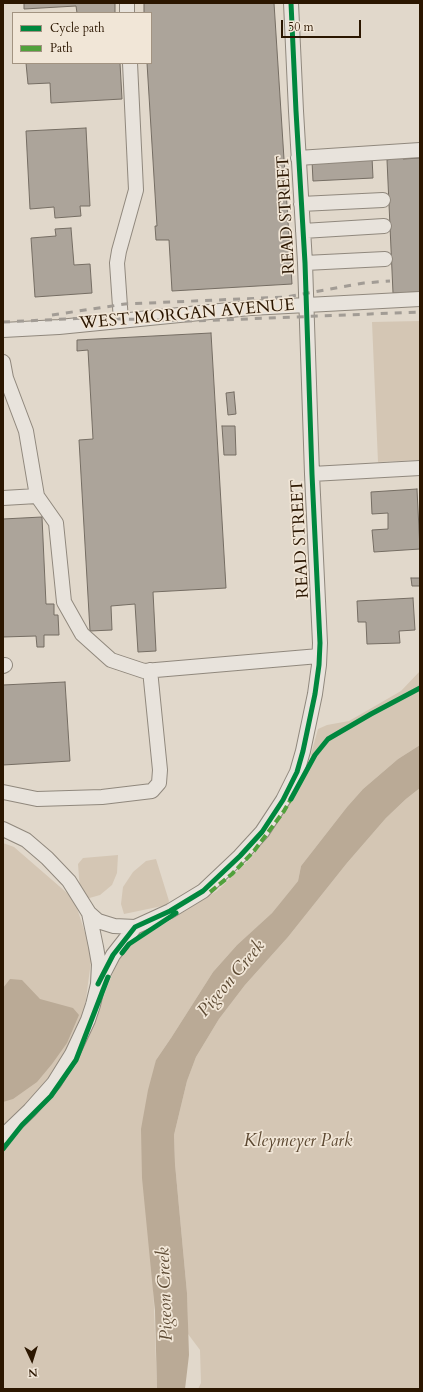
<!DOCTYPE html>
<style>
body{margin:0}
#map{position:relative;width:423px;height:1392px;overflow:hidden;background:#e1d8cb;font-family:Cardo,serif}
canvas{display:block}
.frame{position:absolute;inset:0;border:4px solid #2b1600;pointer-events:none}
.legend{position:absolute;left:12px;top:12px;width:140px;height:52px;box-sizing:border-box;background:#f1e6d7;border:1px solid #a29381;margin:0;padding:5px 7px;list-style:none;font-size:12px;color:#2b1600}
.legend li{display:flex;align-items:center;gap:8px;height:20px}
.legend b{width:20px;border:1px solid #a29381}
.north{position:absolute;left:12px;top:1340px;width:40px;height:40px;-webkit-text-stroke:3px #f1e6d7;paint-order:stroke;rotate:176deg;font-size:11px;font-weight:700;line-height:16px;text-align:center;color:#2b1600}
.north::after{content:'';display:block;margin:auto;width:14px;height:18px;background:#2b1600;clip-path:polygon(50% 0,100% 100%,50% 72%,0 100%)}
.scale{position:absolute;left:281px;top:20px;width:80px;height:18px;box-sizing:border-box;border:2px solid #2b1600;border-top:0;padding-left:5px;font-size:12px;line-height:14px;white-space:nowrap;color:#2b1600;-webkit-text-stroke:3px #f1e6d7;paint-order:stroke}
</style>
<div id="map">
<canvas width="423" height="1392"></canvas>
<div class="frame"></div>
<ul class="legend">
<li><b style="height:5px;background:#00873e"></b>Cycle path</li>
<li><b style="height:5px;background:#51a13c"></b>Path</li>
</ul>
<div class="north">N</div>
<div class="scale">50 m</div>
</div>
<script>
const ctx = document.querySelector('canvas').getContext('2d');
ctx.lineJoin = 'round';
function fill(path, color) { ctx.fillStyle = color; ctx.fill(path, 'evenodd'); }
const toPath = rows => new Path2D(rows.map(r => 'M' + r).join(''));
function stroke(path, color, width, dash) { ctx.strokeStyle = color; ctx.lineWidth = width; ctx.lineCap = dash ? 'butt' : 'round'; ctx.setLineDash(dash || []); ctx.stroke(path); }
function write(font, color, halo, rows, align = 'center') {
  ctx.font = font + ' Cardo,serif'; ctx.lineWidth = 3.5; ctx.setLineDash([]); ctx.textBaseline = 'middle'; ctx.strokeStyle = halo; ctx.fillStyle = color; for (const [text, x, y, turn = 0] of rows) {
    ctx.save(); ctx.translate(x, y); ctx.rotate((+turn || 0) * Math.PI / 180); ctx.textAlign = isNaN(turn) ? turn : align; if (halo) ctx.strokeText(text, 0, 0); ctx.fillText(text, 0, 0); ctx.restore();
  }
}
fill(toPath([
 [420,321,420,460,378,462,372,322],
 [420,671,420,745,398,759,363,789,347,807,301,866,298,881,272,913,237,945,213,972,171,1038,156,1060,153,1281,157,1389,3,1389,3,1151,13,1137,57,1091,76,1065,118,960,132,944,217,891,250,859,283,815,311,767,311,754,318,729,327,725,349,721,401,691],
 [420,788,420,1389,198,1389,201,1383,200,1350,188,1334,187,1293,175,1164,174,1135,187,1081,196,1057,219,1019,245,985,288,937,347,863,386,818,406,799],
 [3,843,14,847,74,899,92,954,83,1021,58,1067,23,1110,3,1128],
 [118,855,117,873,112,885,100,895,86,899,80,890,78,864,83,858],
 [156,859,169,901,167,905,124,914,121,904,123,887,133,872,146,861]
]), '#d4c6b4');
fill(toPath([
 [420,745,420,788,406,799,386,818,347,863,288,937,245,985,219,1019,196,1057,187,1081,174,1135,175,1164,187,1293,189,1355,185,1389,157,1389,155,1311,142,1178,141,1129,148,1090,156,1060,171,1038,213,972,237,945,272,913,298,881,301,866,347,807,363,789,398,759],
 [10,979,22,980,40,999,73,1008,79,1015,67,1043,52,1064,37,1082,13,1099,3,1102,3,988]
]), '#baaa96');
const building = toPath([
 [24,3,115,3,115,13,77,13,76,6,24,9,24,3],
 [144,3,274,3,292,284,172,291,169,240,156,240,155,226,157,226,147,63,151,63,151,13,144,13,144,3],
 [26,63,120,63,122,99,51,103,50,83,28,84,26,63],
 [86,128,90,206,80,206,81,216,55,218,54,207,30,209,26,131,86,128],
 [403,153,403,159,420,158,420,292,393,293,387,160,391,159,391,154,403,153],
 [372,157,373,178,313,181,312,161,372,157],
 [71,228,74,265,90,264,92,293,35,297,31,238,56,236,55,229,71,228],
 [211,333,226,588,153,592,156,651,138,652,135,604,111,606,112,630,90,631,79,440,93,439,88,350,77,351,77,340,211,333],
 [234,392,236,414,228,415,226,393,234,392],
 [222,426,235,426,236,455,224,455,222,426],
 [417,489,420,549,374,552,372,530,388,529,388,513,372,514,371,492,417,489],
 [42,517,46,604,54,604,54,615,58,615,59,635,44,635,44,647,37,647,36,636,3,637,3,519,42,517],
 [411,578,420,578,420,586,412,586,411,578],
 [413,598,415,630,399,631,400,643,367,644,366,622,358,622,357,601,413,598],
 [65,682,70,761,3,765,3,685,65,682]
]);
fill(building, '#aca49a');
stroke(building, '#756d63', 1);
const minor = toPath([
 [127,3,127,13],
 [298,158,420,150],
 [301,204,383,200],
 [303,231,384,226],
 [305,263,385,259],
 [121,321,117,263,119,251,136,190,130,63],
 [3,330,59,327,250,308,420,299],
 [3,362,6,378,26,431,37,496,56,523,64,602,82,634,111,660,144,671,319,656],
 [312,474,420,468],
 [3,498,37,496],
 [3,666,5,665],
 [3,792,37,799,102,797,152,791,159,783,160,770,150,670],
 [3,829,26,840,47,858,69,881,89,913,96,947,99,964,98,984,93,1005,88,1020,72,1054,54,1083,30,1110,3,1136],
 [89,913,98,921,114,926,135,927],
 [98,984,113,955,135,927,170,911,203,891,240,856,262,832,283,800,297,772,303,751,315,694,319,665,320,643,312,474,305,263,296,111,291,3]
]);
stroke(minor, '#90887d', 16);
stroke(minor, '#e8e3dc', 14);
stroke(toPath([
 [52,315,125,304,286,297,364,283,390,281],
 [3,322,87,318,195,321,420,312]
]), '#a29c95', 3, [7, 7]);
stroke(toPath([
 [210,892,232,874,254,851,284,811,292,797]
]), '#51a13c', 4, [8, 4]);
stroke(toPath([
 [291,799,315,755,328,739,371,714,420,688],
 [122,953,129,944,176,913],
 [98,984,113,955,135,927,170,911,203,891,240,856,262,832,283,800,297,772,303,751,315,694,319,665,320,643,312,474,305,263,296,111,291,3],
 [3,1149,22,1125,51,1096,76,1060,108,977]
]), '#00873e', 5);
write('17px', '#2b1600', '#f1e6d7', [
 ["READ STREET",287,215,-93],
 ["WEST MORGAN AVENUE",187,315,-5],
 ["READ STREET",301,539,-93]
]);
write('italic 17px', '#5b4730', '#f1e6d7', [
 ["Kleymeyer Park",298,1142]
]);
write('italic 18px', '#5d4a33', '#f1e6d7', [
 ["Pigeon Creek",232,979,-50],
 ["Pigeon Creek",166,1294,-92]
]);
</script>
